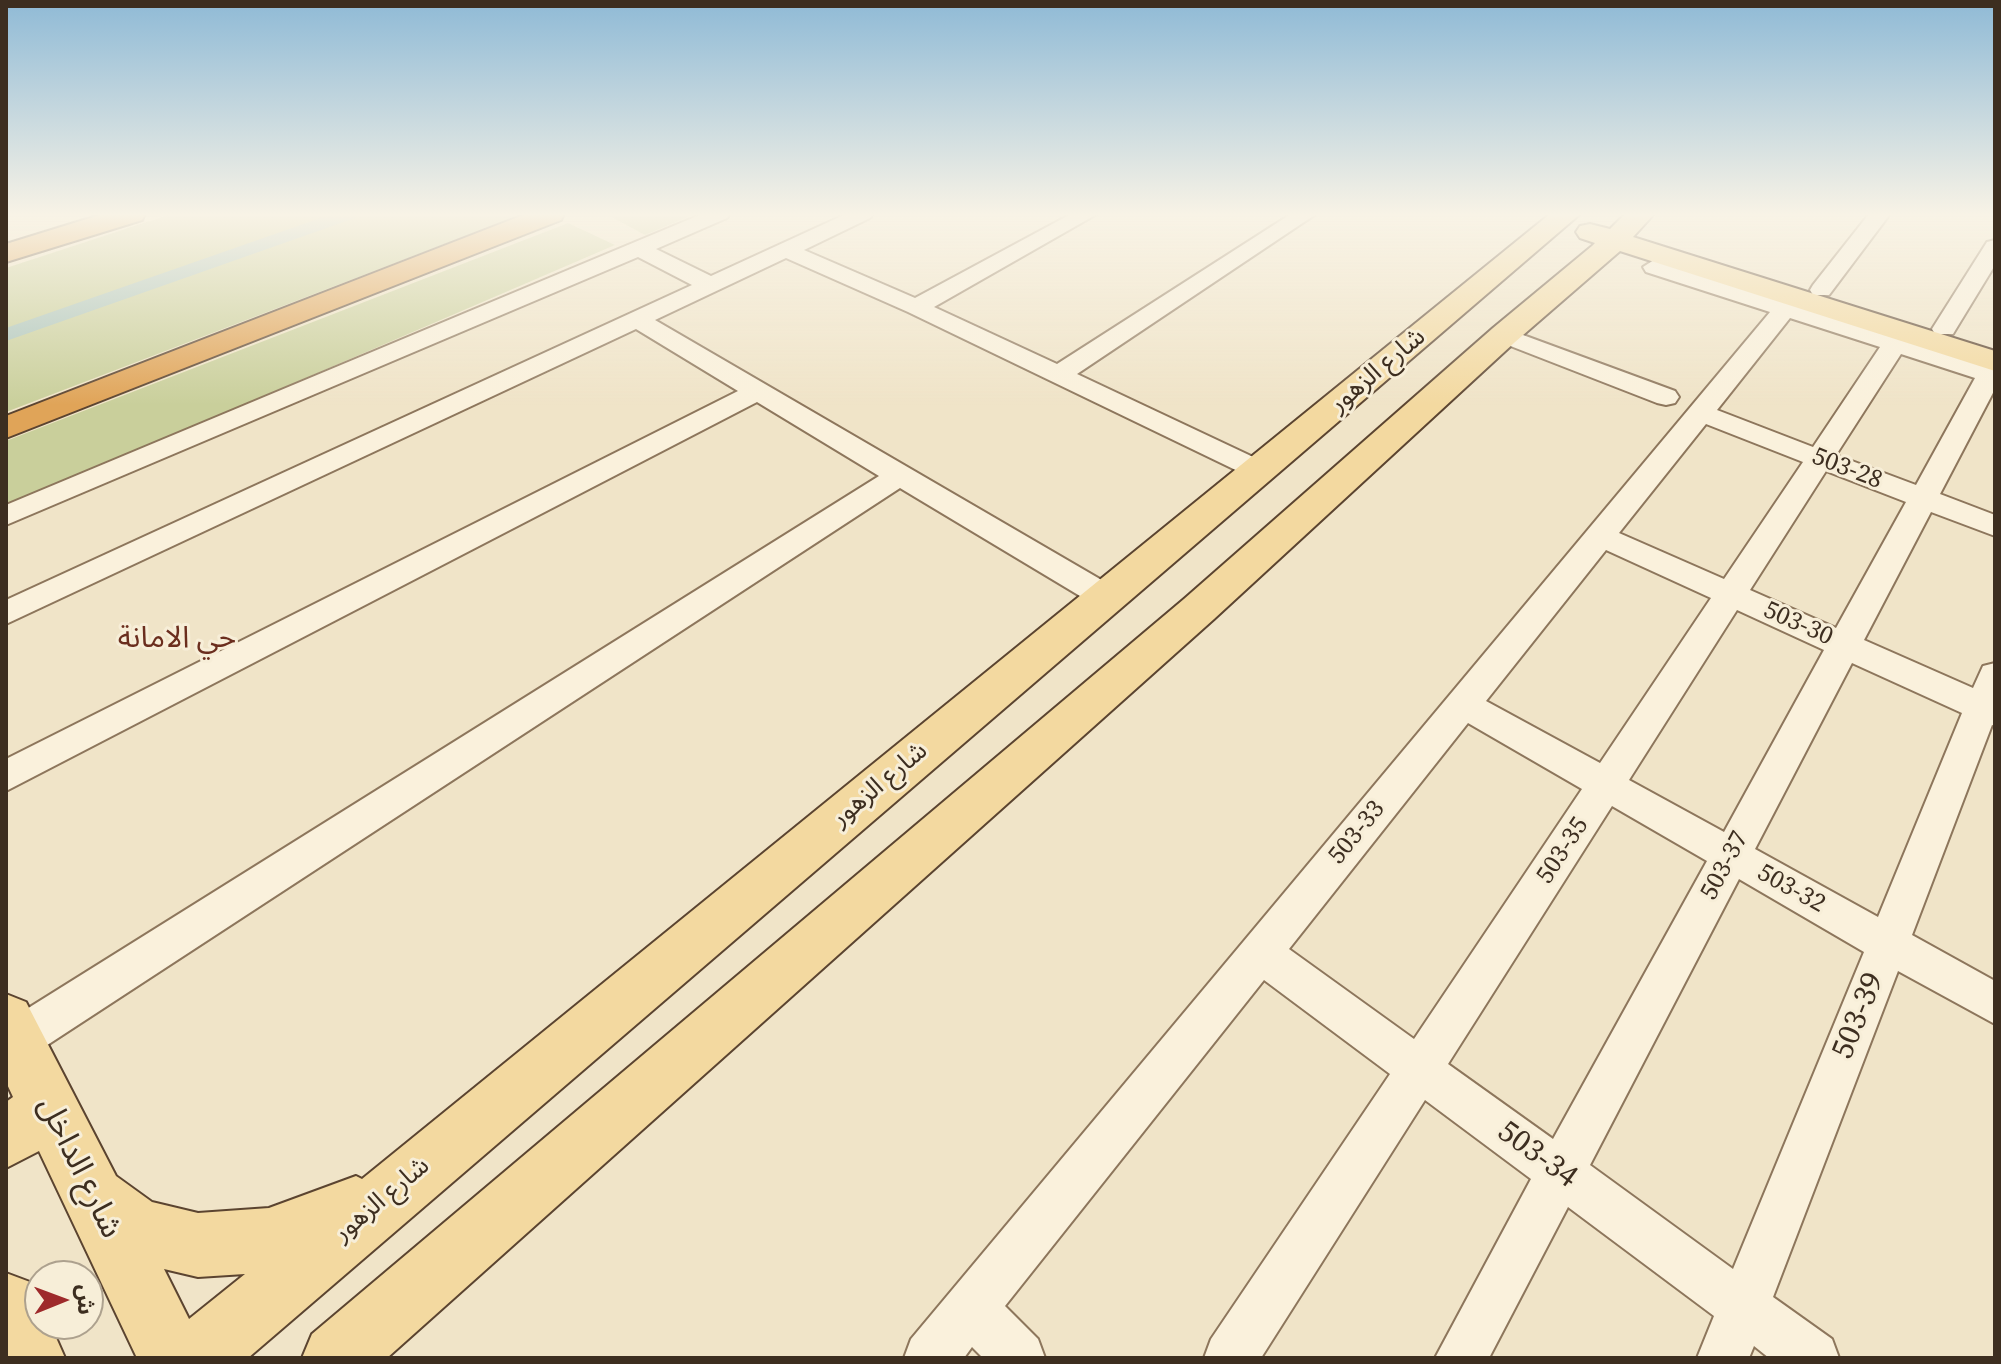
<!DOCTYPE html>
<meta charset="utf-8">
<style>
body{margin:0}
#map{position:relative;width:2001px;height:1364px;overflow:hidden;background:#f0e4c8;font-family:"Source Serif 4","Noto Sans Arabic",serif}
canvas{display:block}
.frame{position:absolute;inset:0;border:8px solid #3d2e20;pointer-events:none}
.north{position:absolute;left:24px;top:1260px;width:80px;height:80px;box-sizing:border-box;background:#f7eed8;border:2px solid #ada18e;border-radius:50%;rotate:89deg;font-size:22px;font-weight:700;line-height:32px;text-align:center;color:#3d2e20}
.north::after{content:'';display:block;margin:auto;width:28px;height:36px;background:#9e2a2b;clip-path:polygon(50% 0,100% 100%,50% 72%,0 100%)}
</style>
<div id="map">
<canvas width="2001" height="1364"></canvas>
<div class="frame"></div>
<div class="north">ش</div>
</div>
<script>
const ctx = document.querySelector('canvas').getContext('2d');
ctx.lineJoin = 'round';
function fill(path, color) { ctx.fillStyle = color; ctx.fill(path, 'evenodd'); }
const toPath = rows => new Path2D(rows.map(r => 'M' + r).join(''));
function stroke(path, color, width, dash) { ctx.strokeStyle = color; ctx.lineWidth = width; ctx.lineCap = dash ? 'butt' : 'round'; ctx.setLineDash(dash || []); ctx.stroke(path); }
function write(font, color, halo, rows, align = 'center') {
  ctx.font = font + ' "Source Serif 4","Noto Sans Arabic",serif'; ctx.lineWidth = 6; ctx.setLineDash([]); ctx.textBaseline = 'middle'; ctx.strokeStyle = halo; ctx.fillStyle = color; for (const [text, x, y, turn = 0] of rows) {
    ctx.save(); ctx.translate(x, y); ctx.rotate((+turn || 0) * Math.PI / 180); ctx.textAlign = isNaN(turn) ? turn : align; if (halo) ctx.strokeText(text, 0, 0); ctx.fillText(text, 0, 0); ctx.restore();
  }
}
fill(toPath([
 [171,214,523,214,6,412,6,268],
 [606,214,695,214,645,235],
 [568,223,615,245,6,507,6,441]
]), '#c9cf9b');
fill(toPath([
 [332,214,357,214,355,218,6,341,6,328,332,214]
]), '#a9c4bc');
const minor = toPath([
 [702,214,730,214,727,218,656,249,711,276,846,214,873,214,870,218,804,250,915,298,1071,214,1097,214,934,307,1057,364,1291,214,1316,214,1077,374,1268,464,1272,470,1268,476,1258,479,1248,476,908,312,786,258,655,320,1117,589,1122,597,1117,605,1106,608,1095,605,900,488,32,1055,16,1061,6,1057,6,1022,879,476,757,402,6,791,6,759,738,391,636,329,6,624,6,600,692,285,638,257,6,525,6,505,702,214],
 [1869,214,1890,214,1829,295,1813,295,1810,290,1813,285,1869,214],
 [1995,240,1995,265,1956,329,1953,334,1935,334,1932,329,1987,242,1995,240],
 [1654,260,1995,368,1995,389,1940,494,1995,515,1995,536,1931,512,1864,640,1973,688,1983,666,1995,663,1995,726,1992,725,1912,935,1995,981,1995,1024,1898,971,1773,1297,1832,1339,1839,1358,1769,1358,1754,1346,1749,1358,1697,1358,1714,1316,1568,1207,1489,1358,1435,1358,1531,1179,1425,1100,1261,1358,1204,1358,1211,1339,1390,1074,1264,980,1005,1306,1038,1339,1045,1358,983,1358,972,1347,964,1358,904,1358,911,1339,1770,312,1646,272,1643,267,1654,260],
 [1790,318,1880,347,1813,447,1717,410,1790,318],
 [1901,354,1975,378,1916,485,1836,455,1901,354],
 [1706,424,1803,462,1724,579,1619,533,1706,424],
 [1826,471,1906,502,1836,628,1750,590,1826,471],
 [1606,550,1711,598,1600,763,1486,701,1606,550],
 [1737,610,1824,650,1724,832,1629,780,1737,610],
 [1852,663,1962,713,1878,917,1755,849,1852,663],
 [1468,723,1582,789,1414,1039,1289,949,1468,723],
 [1612,806,1707,861,1553,1139,1448,1064,1612,806],
 [1739,879,1864,952,1733,1269,1590,1165,1739,879],
 [1504,328,1675,391,1679,397,1675,403,1666,405,1657,403,1495,340,1492,335,1495,330,1504,328]
]);
const major = toPath([
 [1550,214,1580,214,248,1358,137,1358,39,1151,6,1168,6,1102,13,1097,6,1082,6,994,26,1002,116,1176,152,1202,198,1213,269,1208,356,1176,362,1179,1550,214],
 [164,1269,198,1277,245,1274,189,1319,164,1269],
 [1625,214,1654,214,1633,237,1995,351,1995,371,1620,251,1515,342,1214,619,387,1358,302,1358,312,1334,1184,599,1493,328,1592,246,1595,243,1580,238,1576,232,1580,226,1590,224,1610,229,1625,214],
 [6,1273,30,1282,40,1303,40,1324,50,1324,65,1358,6,1358,6,1273]
]);
const highway = toPath([
 [103,214,145,214,142,220,6,262,6,244,103,214],
 [526,214,564,214,561,220,6,438,6,416,526,214]
]);
stroke(minor, '#8d765c', 4);
stroke(major, '#5b4430', 4);
stroke(highway, '#5b4430', 4);
fill(minor, '#faf1dc');
fill(major, '#f3d9a0');
fill(highway, '#e0a458');
const sky = ctx.createLinearGradient(0, 0, 0, 405);
sky.addColorStop(0, '#8fbad6');
sky.addColorStop(0.53, '#f8f3e6');
sky.addColorStop(1, '#f8f3e600');
ctx.fillStyle = sky;
ctx.fillRect(0, 0, 2001, 405);
write('26px', '#3d2e20', '#f7eed8', [
 ["شارع الزهور",1378,371,-40],
 ["503-28",1847,469,21],
 ["503-30",1798,624,24],
 ["شارع الزهور",880,785,-40],
 ["503-33",1357,833,-51],
 ["503-35",1563,851,-57],
 ["503-37",1725,866,-62],
 ["503-32",1791,889,29],
 ["شارع الزهور",382,1200,-40]
]);
write('30px', '#6b2e1e', '#f7eed8', [
 ["حي الامانة",177,639]
]);
write('32px', '#3d2e20', '#f7eed8', [
 ["503-39",1859,1016,-68],
 ["503-34",1537,1155,36],
 ["شارع الداخل",79,1168,64]
]);
</script>
